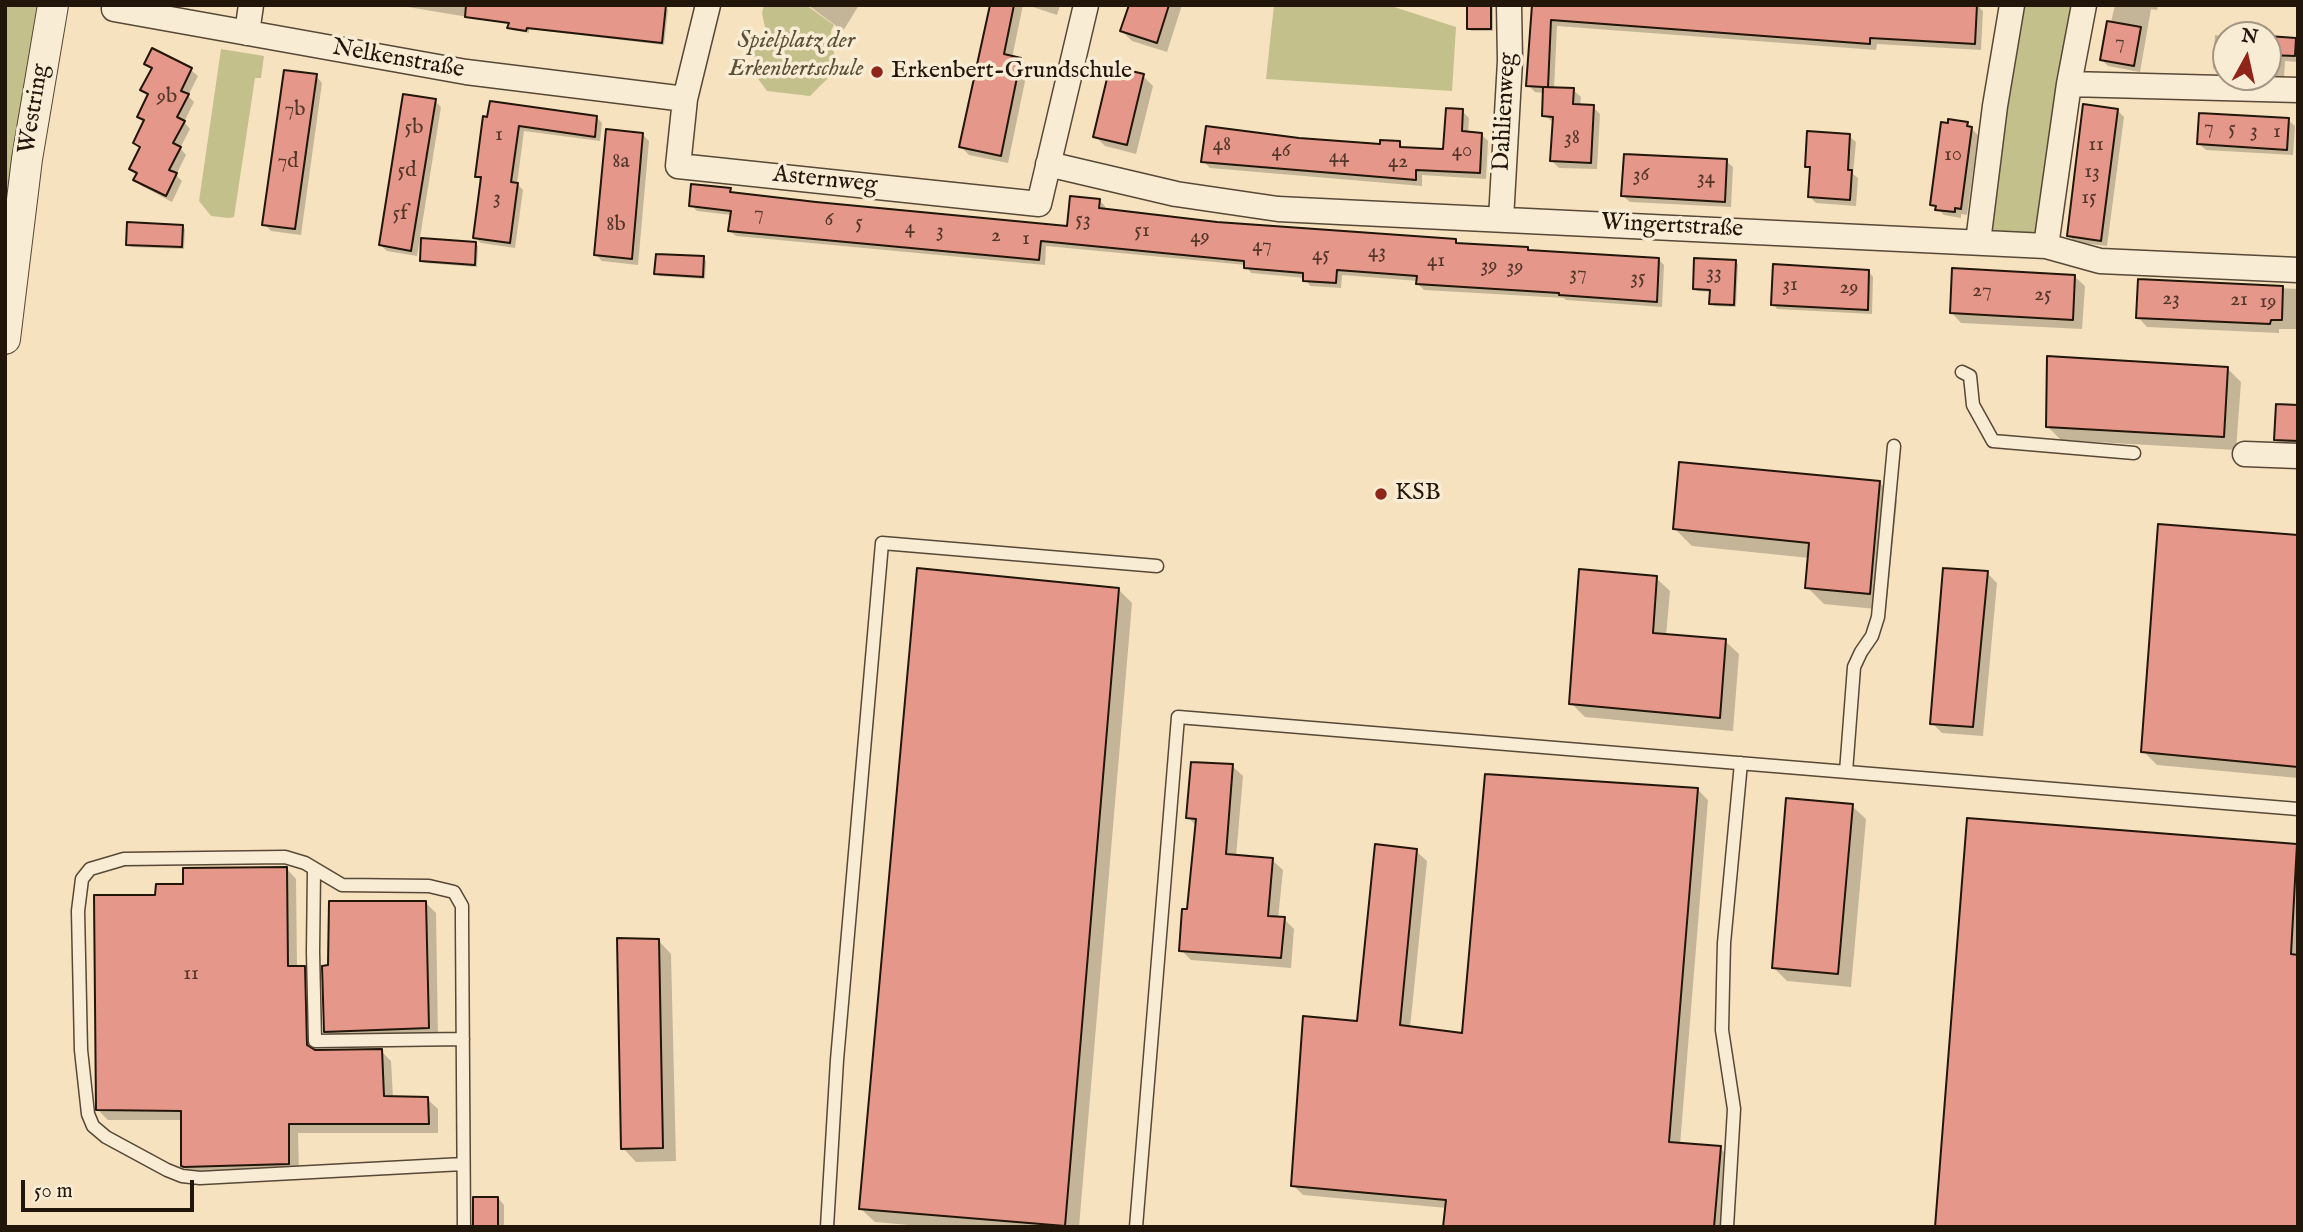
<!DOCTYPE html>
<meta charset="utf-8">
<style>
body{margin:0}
#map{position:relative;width:2303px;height:1232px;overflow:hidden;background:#f6e2be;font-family:"IM FELL English",serif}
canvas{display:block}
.frame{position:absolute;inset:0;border:7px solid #22150a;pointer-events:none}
.north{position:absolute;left:2212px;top:21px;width:70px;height:70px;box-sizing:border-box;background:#f9ecd5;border:2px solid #a39684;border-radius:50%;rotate:8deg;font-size:19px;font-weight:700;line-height:28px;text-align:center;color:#22150a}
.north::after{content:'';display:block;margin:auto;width:24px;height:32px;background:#8f2418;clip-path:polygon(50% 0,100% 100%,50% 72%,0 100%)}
.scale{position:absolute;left:21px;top:1180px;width:173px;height:32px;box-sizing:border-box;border:4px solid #22150a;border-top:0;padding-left:9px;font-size:21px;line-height:24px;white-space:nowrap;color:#22150a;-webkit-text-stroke:5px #f9ecd5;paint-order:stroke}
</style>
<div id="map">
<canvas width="2303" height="1232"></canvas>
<div class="frame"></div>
<div class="north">N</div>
<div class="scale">50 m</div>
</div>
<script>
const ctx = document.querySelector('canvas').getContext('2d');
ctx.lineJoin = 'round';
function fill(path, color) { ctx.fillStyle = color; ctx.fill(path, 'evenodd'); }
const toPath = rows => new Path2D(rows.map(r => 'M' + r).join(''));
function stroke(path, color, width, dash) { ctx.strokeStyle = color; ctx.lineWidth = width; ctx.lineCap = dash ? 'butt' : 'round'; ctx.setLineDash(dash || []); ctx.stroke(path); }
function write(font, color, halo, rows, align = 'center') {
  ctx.font = font + ' "IM FELL English",serif'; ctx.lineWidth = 7; ctx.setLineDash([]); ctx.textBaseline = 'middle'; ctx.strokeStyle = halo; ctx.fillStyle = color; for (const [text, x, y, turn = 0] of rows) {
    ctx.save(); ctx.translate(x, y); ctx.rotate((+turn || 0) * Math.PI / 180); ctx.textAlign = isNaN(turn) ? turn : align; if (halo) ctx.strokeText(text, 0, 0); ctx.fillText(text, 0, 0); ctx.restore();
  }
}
fill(toPath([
 [5,5,37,5,5,208],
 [764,5,806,5,834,25,831,31,835,61,834,72,810,96,767,91,756,76,753,67,754,48,766,32,762,13],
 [1274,5,1388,5,1456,27,1452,91,1266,79],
 [2018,5,2079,5,2042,239,1984,235],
 [221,49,264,56,261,78,255,78,234,217,229,218,211,216,199,201]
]), '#c4c08c');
fill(toPath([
 [396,5,650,5,665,7,668,10,664,45,529,29,529,33,512,30,510,24],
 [808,5,859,5,843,31],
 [991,5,1023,5,1012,58,1021,59,1028,67,1008,163,969,155,961,147],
 [1027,5,1060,5,1057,15],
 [1130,5,1182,5,1167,52,1132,41,1122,31],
 [1469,5,1493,5,1493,31,1471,31,1469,28],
 [1534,5,1977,5,1983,11,1981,50,1877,44,1876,50,1557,26,1554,89,1573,90,1581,97,1580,106,1593,107,1600,114,1597,169,1559,168,1552,161,1554,123,1544,115,1545,93,1535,92,1528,85],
 [2115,5,2158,5,2157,10,2151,9,2140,72,2108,66,2102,60],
 [2215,35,2226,36,2226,75,2220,74,2213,68],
 [2268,38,2295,39,2298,42,2298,62,2285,61,2284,78,2268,77],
 [153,50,191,70,198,76,188,96,194,102,184,122,190,129,180,148,186,155,176,175,182,181,172,202,142,186,135,179,137,176,131,169,141,149,135,142,145,123,139,116,149,96,142,90,153,70,146,63],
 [316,76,322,83,301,235,271,231,264,224],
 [1143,76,1153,86,1136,154,1105,146,1095,136],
 [435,101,441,107,417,256,387,251,380,245],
 [2117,110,2124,117,2107,246,2075,242,2069,236],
 [1462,111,1469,118,1468,134,1481,134,1488,141,1486,179,1422,175,1422,186,1210,168,1203,161,1317,141,1381,146,1399,143,1405,149,1445,151],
 [484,118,597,118,602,123,600,141,524,131,517,184,523,190,515,248,481,243,475,238,482,182,477,176],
 [2288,120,2295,126,2293,155,2206,150,2199,144],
 [1967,124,1978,135,1967,215,1961,214,1961,218,1944,215,1932,204],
 [642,134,649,141,638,265,602,261,596,255],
 [1849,136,1856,142,1853,174,1858,178,1856,206,1816,203,1810,197,1811,170,1807,166],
 [1726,161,1733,167,1731,207,1630,202,1623,196],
 [730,190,733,194,1069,228,1099,200,1105,206,1105,210,1217,223,1455,241,1459,245,1527,248,1531,252,1658,259,1664,265,1662,307,1566,300,1564,298,1424,290,1418,284,1418,281,1342,275,1341,288,1310,286,1305,278,1251,273,1246,265,1046,246,1045,265,736,236,730,231,732,215,697,211,691,205],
 [182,226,185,229,184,249,131,247,128,244],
 [475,244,478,246,477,267,425,263,422,260],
 [703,258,706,261,705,279,659,276,656,273],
 [1735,262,1738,264,1736,307,1714,306,1711,303,1712,292,1697,291,1695,288],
 [1869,272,1873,277,1872,314,1777,309,1773,304],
 [2074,276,2085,286,2082,329,1961,323,1951,312],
 [2140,281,2298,289,2298,329,2279,329,2279,333,2147,327,2138,317],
 [2227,368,2241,382,2236,450,2061,440,2047,426],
 [2298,406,2298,448,2285,448,2276,440],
 [1880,483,1897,500,1886,610,1824,604,1807,587,1810,558,1692,546,1675,529],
 [2298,537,2298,778,2157,765,2143,751],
 [1987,573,1997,583,1983,736,1942,733,1932,723],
 [1656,578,1670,591,1666,636,1725,641,1739,654,1733,731,1585,717,1571,703],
 [1118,589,1132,603,1079,1227,931,1227,875,1222,861,1209],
 [1232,766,1243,776,1236,857,1272,860,1283,870,1278,919,1284,919,1294,929,1291,968,1191,960,1181,950,1189,911,1197,827,1188,817],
 [1698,790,1708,800,1680,1145,1720,1148,1730,1158,1724,1227,1445,1227,1447,1208,1303,1195,1293,1185,1359,1023,1416,851,1427,861,1410,1028,1463,1035],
 [1852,806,1866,819,1851,987,1787,981,1774,968],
 [2296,845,2298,1227,1937,1227],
 [286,868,296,879,297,967,304,967,314,978,316,1051,381,1051,391,1061,393,1098,427,1099,438,1109,438,1133,298,1133,299,1174,193,1176,183,1166,182,1120,108,1120,98,1110,157,897,185,886],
 [426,903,436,913,438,1038,335,1042,325,1031,330,967],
 [658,940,671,954,676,1161,636,1162,623,1148],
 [498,1198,504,1205,504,1227,474,1227]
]), '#0003');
const building = toPath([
 [466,5,666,5,662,43,527,28,526,31,507,28,509,23,465,17,466,5],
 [990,5,1014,5,1004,54,1021,58,1001,156,959,147,990,5],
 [1129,5,1169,5,1157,43,1120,31,1129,5],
 [1467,5,1491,5,1491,29,1467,29,1467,5],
 [1532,5,1977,5,1975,44,1870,38,1870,44,1551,20,1548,87,1544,87,1574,88,1573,104,1594,105,1591,163,1550,161,1553,117,1542,116,1543,87,1526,86,1532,5],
 [2107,21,2141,27,2134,66,2100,60,2107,21],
 [2268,36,2296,38,2295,56,2268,55,2268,36],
 [152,48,192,68,181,91,189,94,177,117,185,121,173,143,181,147,169,170,177,173,166,196,133,180,137,173,129,169,140,147,133,143,144,120,137,117,148,94,140,90,152,68,144,64,152,48],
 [1110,66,1144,74,1127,145,1093,137,1110,66],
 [284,70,317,74,295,229,262,225,284,70],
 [403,94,436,99,411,251,379,245,403,94],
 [490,101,597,116,595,137,519,126,511,182,518,183,510,243,473,238,481,177,475,177,483,116,487,117,490,101],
 [2083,104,2118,109,2101,241,2067,236,2083,104],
 [1446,108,1463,109,1462,131,1482,133,1480,173,1416,170,1416,180,1201,162,1206,126,1299,138,1380,144,1380,140,1400,141,1400,147,1443,149,1446,108],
 [2199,113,2289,118,2287,150,2197,144,2199,113],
 [1948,119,1968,122,1967,126,1972,127,1961,209,1955,208,1955,212,1935,210,1936,206,1930,205,1941,122,1948,123,1948,119],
 [606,129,643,133,632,259,594,255,606,129],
 [1807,131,1850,134,1848,170,1852,170,1850,200,1808,197,1810,167,1805,167,1807,131],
 [1624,154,1727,159,1725,202,1621,196,1624,154],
 [691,184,731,188,730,192,816,202,1067,226,1070,196,1100,199,1099,208,1217,222,1456,239,1456,243,1528,247,1528,250,1659,258,1657,302,1559,295,1559,293,1416,284,1417,276,1337,270,1336,283,1303,281,1303,273,1244,268,1244,261,1041,241,1039,260,728,231,731,211,689,206,691,184],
 [127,222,183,225,182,247,126,245,127,222],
 [421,238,476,242,475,265,420,261,421,238],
 [656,254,704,256,703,277,654,274,656,254],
 [1694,258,1736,260,1734,305,1709,304,1710,290,1693,289,1694,258],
 [1773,264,1869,270,1868,310,1771,305,1773,264],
 [1952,268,2075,275,2073,320,1950,313,1952,268],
 [2138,279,2283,286,2282,320,2271,320,2270,324,2136,318,2138,279],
 [2047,356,2228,367,2224,437,2046,427,2047,356],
 [2276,404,2298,405,2298,441,2274,440,2276,404],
 [1679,462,1880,481,1870,594,1805,588,1809,543,1673,529,1679,462],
 [2158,524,2298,535,2298,767,2141,752,2158,524],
 [917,568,1119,588,1065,1226,859,1209,917,568],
 [1943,568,1988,571,1973,727,1930,724,1943,568],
 [1579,569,1657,576,1653,633,1726,639,1720,718,1569,704,1579,569],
 [1191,762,1233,764,1226,854,1273,858,1268,916,1285,917,1281,958,1179,951,1182,909,1187,909,1196,819,1186,818,1191,762],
 [1485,774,1698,788,1669,1142,1721,1146,1714,1227,1443,1227,1446,1200,1291,1186,1303,1016,1357,1021,1375,844,1417,849,1400,1025,1462,1033,1485,774],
 [1786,798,1853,804,1838,974,1772,968,1786,798],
 [1967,818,2297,844,2291,954,2298,955,2298,1227,1935,1227,1967,818],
 [287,867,288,966,305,966,307,1045,315,1050,382,1049,384,1096,428,1097,429,1124,289,1124,289,1164,184,1167,181,1166,181,1111,96,1110,94,895,155,895,156,884,183,884,183,868,287,867],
 [329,901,426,901,429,1028,324,1032,322,966,328,965,329,901],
 [617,938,659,939,663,1148,621,1149,617,938],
 [473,1197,498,1197,498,1227,473,1227,473,1197]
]);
fill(building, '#e59789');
stroke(building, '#22150a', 2);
const service = toPath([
 [1962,372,1970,376,1973,405,1993,441,2134,453],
 [1846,772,1854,667,1861,652,1872,636,1878,617,1894,446],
 [314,870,313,952,315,1041,463,1039],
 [463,1164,200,1178,182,1176,167,1170,106,1137,93,1126,88,1114,81,1050,78,911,82,879,90,869,124,859,285,857,305,863,342,885,429,886,454,892,462,906,462,922,464,1227],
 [827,1227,837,1060,882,543,1157,566],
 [1136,1227,1178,717,2298,809],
 [1727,1227,1734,1109,1722,1030,1723,984,1724,943,1741,763]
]);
const minor = toPath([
 [708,5,685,99,678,166,1039,204,1086,5],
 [114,9,466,72,685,99],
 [247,33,251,5],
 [2069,84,2298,90],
 [1048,164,1176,194,1278,209,2046,246,2100,261,2298,270],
 [1501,219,1510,61,1509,5],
 [1978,242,1995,106,2012,5],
 [2046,246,2069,84,2084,5],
 [2245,454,2298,456]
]);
const tertiary = toPath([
 [5,339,27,159,53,5]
]);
stroke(service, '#574837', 15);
stroke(minor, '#574837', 27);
stroke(tertiary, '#574837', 32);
stroke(service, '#f9ecd5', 12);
stroke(minor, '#f9ecd5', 24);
stroke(tertiary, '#f9ecd5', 30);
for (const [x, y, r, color] of [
 [877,72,7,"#8f2418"],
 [1381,494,7,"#8f2418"]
]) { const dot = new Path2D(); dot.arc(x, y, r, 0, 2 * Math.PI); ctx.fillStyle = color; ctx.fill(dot); stroke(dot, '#f9ecd5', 2.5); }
write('21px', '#53362a', null, [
 ["7",2120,44],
 ["9b",167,98],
 ["7b",295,111],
 ["5b",414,129],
 ["7",2209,129],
 ["5",2232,130],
 ["3",2254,132],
 ["1",2277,133],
 ["1",499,136],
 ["38",1572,139],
 ["48",1222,146],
 ["11",2096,146],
 ["46",1281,152],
 ["40",1462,152],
 ["10",1953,156],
 ["44",1339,158],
 ["7d",288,163],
 ["8a",621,163],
 ["42",1398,163],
 ["5d",407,172],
 ["13",2092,173],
 ["36",1641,176],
 ["34",1706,179],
 ["3",497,199],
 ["15",2089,199],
 ["5f",400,215],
 ["7",759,215],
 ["6",829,221],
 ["53",1083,221],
 ["5",859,224],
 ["8b",616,226],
 ["4",910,229],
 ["3",940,232],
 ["51",1142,232],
 ["2",996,237],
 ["49",1200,238],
 ["1",1026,240],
 ["47",1262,247],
 ["43",1377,253],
 ["45",1321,256],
 ["41",1436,262],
 ["39",1489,267],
 ["39",1515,268],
 ["33",1714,274],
 ["37",1578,275],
 ["35",1638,279],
 ["31",1790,286],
 ["29",1849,289],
 ["27",1982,292],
 ["25",2043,296],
 ["23",2171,300],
 ["21",2239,301],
 ["19",2268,303],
 ["11",191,975]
]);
write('italic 24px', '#5b5138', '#f9ecd5', [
 ["Spielplatz der",796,42],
 ["Erkenbertschule",796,70]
]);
write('24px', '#22150a', '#f9ecd5', [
 ["Nelkenstraße",398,60,10],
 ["Westring",35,109,-81],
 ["Dahlienweg",1506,112,-87],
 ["Asternweg",825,181,6],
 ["Wingertstraße",1672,227,3]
]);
write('24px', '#22150a', '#f9ecd5', [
 ["Erkenbert-Grundschule",891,72],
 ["KSB",1395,494]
], 'left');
</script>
